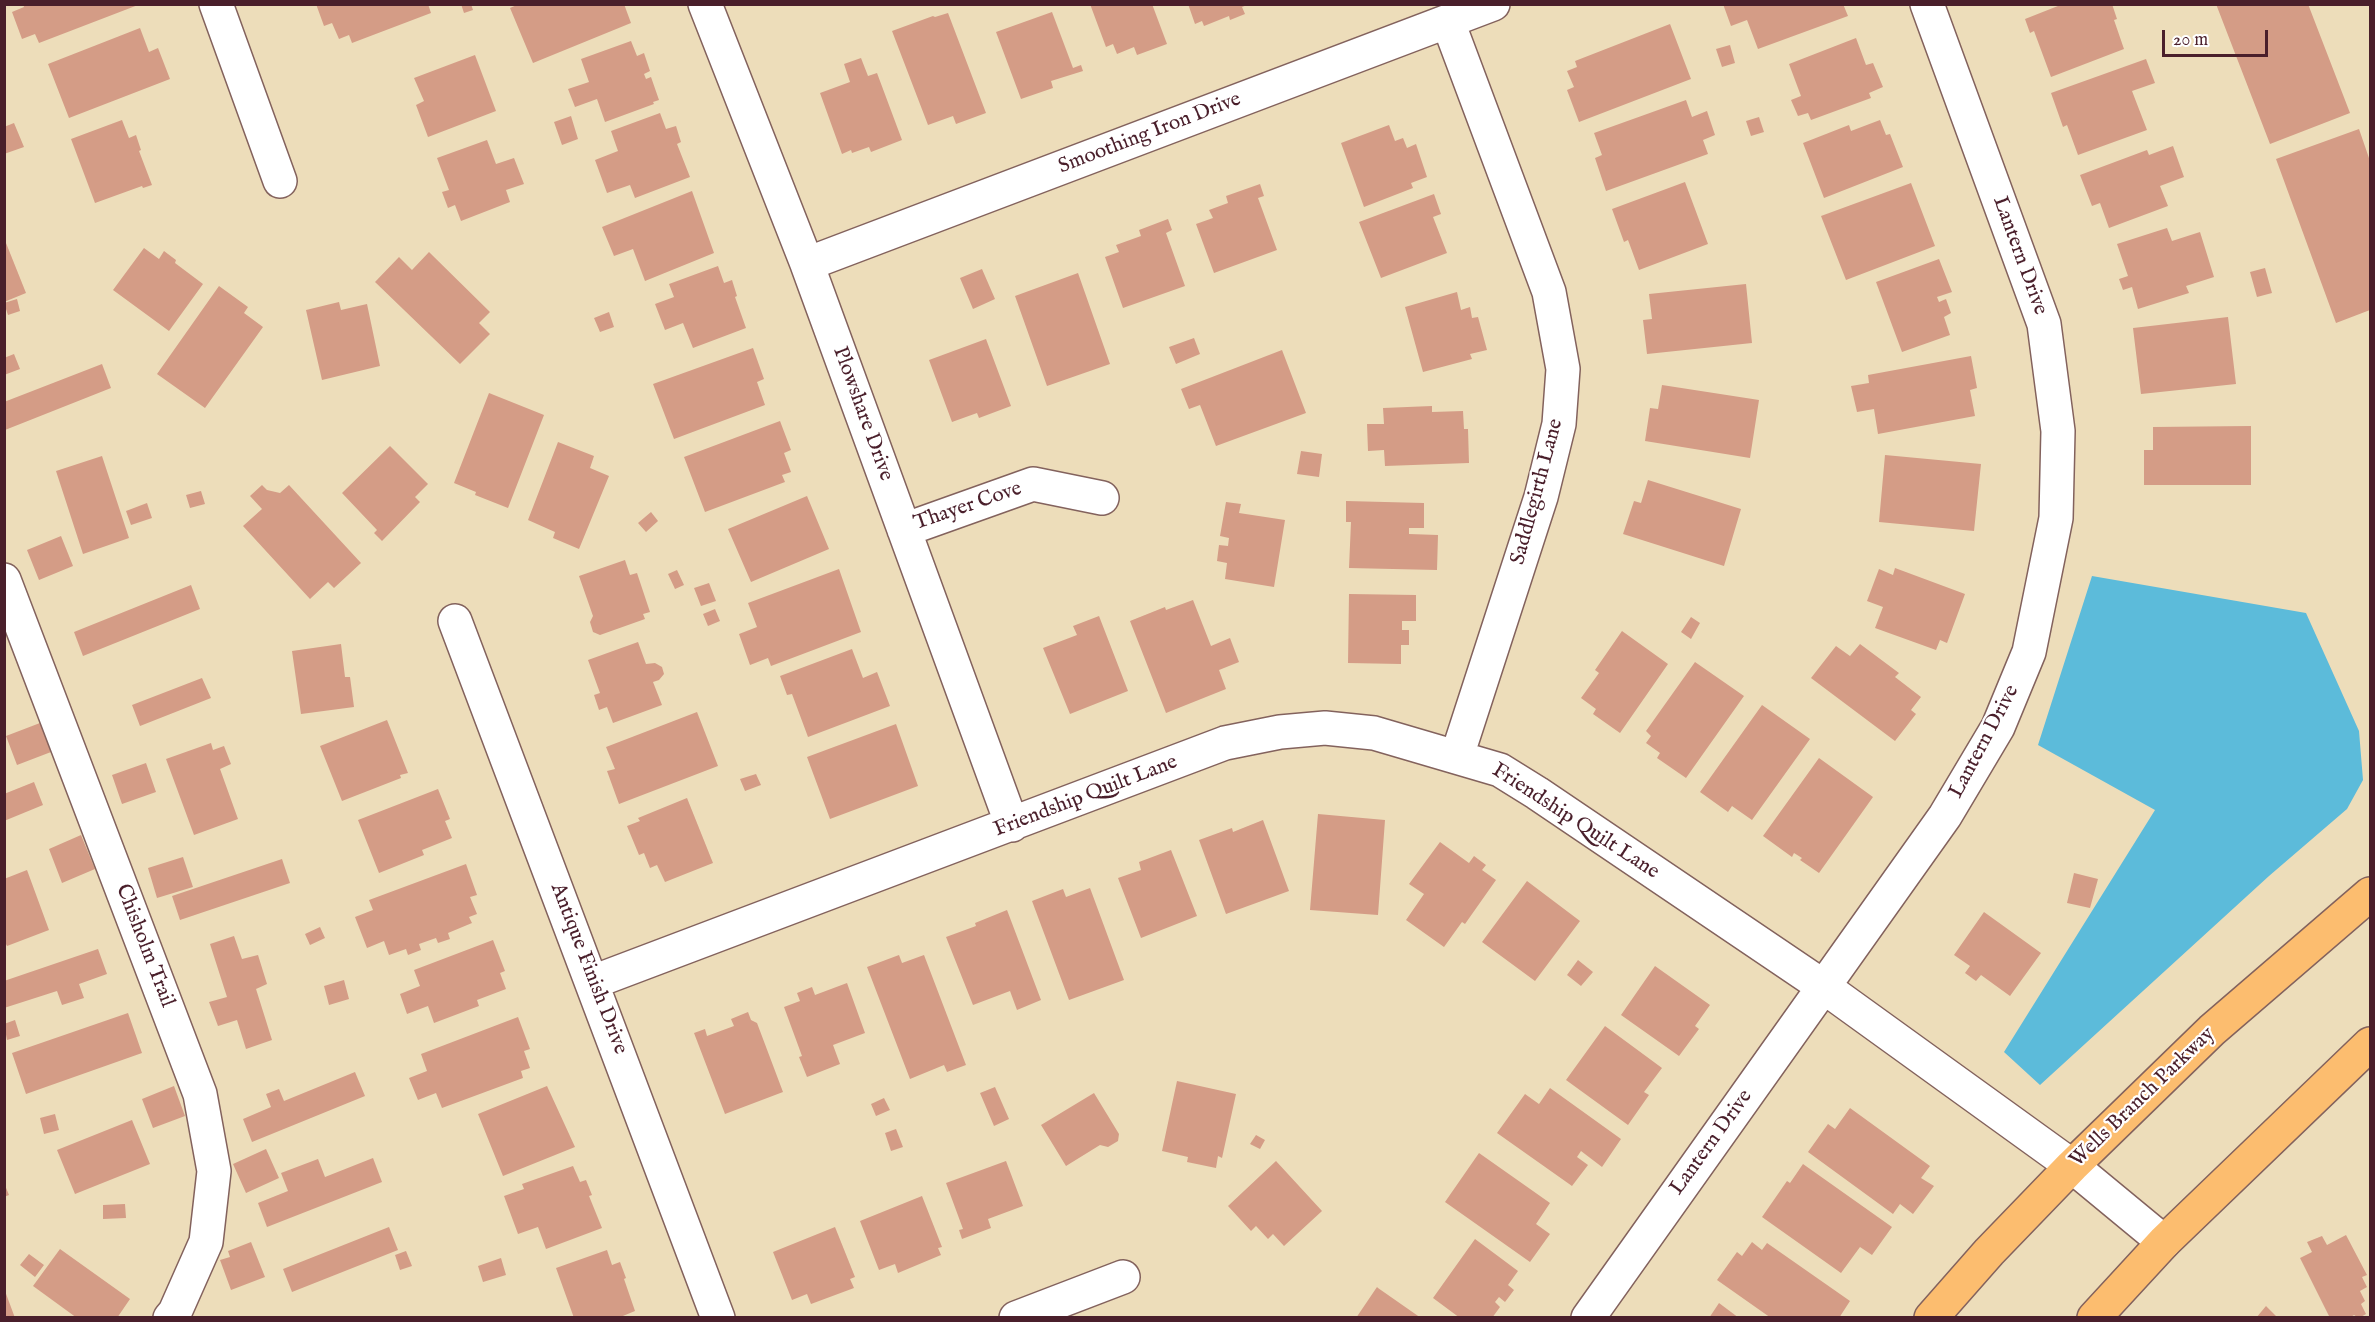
<!DOCTYPE html>
<style>
body{margin:0}
#map{position:relative;width:2375px;height:1322px;overflow:hidden;background:#edddba;font-family:"IM FELL English",serif}
canvas{display:block}
.frame{position:absolute;inset:0;border:6px solid #4a1f2b;pointer-events:none}
.scale{position:absolute;left:2162px;top:30px;width:106px;height:27px;box-sizing:border-box;border:3px solid #4a1f2b;border-top:0;padding-left:8px;font-size:18px;line-height:21px;white-space:nowrap;color:#4a1f2b;-webkit-text-stroke:4px #fff;paint-order:stroke}
</style>
<div id="map">
<canvas width="2375" height="1322"></canvas>
<div class="frame"></div>
<div class="scale">20 m</div>
</div>
<script>
const ctx = document.querySelector('canvas').getContext('2d');
ctx.lineJoin = 'round';
function fill(path, color) { ctx.fillStyle = color; ctx.fill(path, 'evenodd'); }
const toPath = rows => new Path2D(rows.map(r => 'M' + r).join(''));
function stroke(path, color, width, dash) { ctx.strokeStyle = color; ctx.lineWidth = width; ctx.lineCap = dash ? 'butt' : 'round'; ctx.setLineDash(dash || []); ctx.stroke(path); }
function write(font, color, halo, rows, align = 'center') {
  ctx.font = font + ' "IM FELL English",serif'; ctx.lineWidth = 4.5; ctx.setLineDash([]); ctx.textBaseline = 'middle'; ctx.strokeStyle = halo; ctx.fillStyle = color; for (const [text, x, y, turn = 0] of rows) {
    ctx.save(); ctx.translate(x, y); ctx.rotate((+turn || 0) * Math.PI / 180); ctx.textAlign = isNaN(turn) ? turn : align; if (halo) ctx.strokeText(text, 0, 0); ctx.fillText(text, 0, 0); ctx.restore();
  }
}
fill(toPath([
 [2092,576,2306,613,2359,731,2363,780,2347,809,2269,876,2040,1085,2004,1052,2155,810,2038,745]
]), '#5cbbda');
fill(toPath([
 [23,4,138,4,138,5,39,43,35,34,22,39,12,12,24,7],
 [316,4,428,4,431,13,352,43,349,35,339,39,332,23,324,26],
 [461,4,471,4,473,10,464,13],
 [519,4,624,4,631,23,533,63,510,8],
 [1090,4,1152,4,1167,44,1137,55,1134,47,1117,54,1113,44,1106,47],
 [1188,4,1247,4,1247,5,1242,7,1245,14,1230,20,1229,16,1204,26,1202,21,1195,24],
 [1723,4,1843,4,1848,16,1758,49,1747,20,1731,26],
 [2063,4,2112,4,2117,19,2114,20,2124,49,2051,77,2034,31,2030,33,2025,19],
 [2216,4,2308,4,2350,113,2270,144],
 [1052,12,1073,68,1081,65,1083,71,1051,81,1053,88,1021,99,996,32],
 [948,13,986,113,956,124,953,116,928,125,892,31,933,16,935,17],
 [1670,24,1691,79,1579,122,1567,90,1574,87,1567,71,1577,67,1575,61],
 [140,28,149,52,158,48,170,79,69,118,48,64],
 [1856,38,1866,65,1873,63,1883,87,1869,93,1871,98,1811,120,1808,113,1798,116,1791,100,1801,96,1789,64],
 [631,41,637,56,644,53,650,71,644,74,646,79,651,77,659,100,653,102,654,104,605,122,597,99,575,107,568,89,589,82,581,59],
 [1730,45,1735,63,1722,67,1716,49],
 [475,55,496,111,428,137,416,105,424,101,414,78],
 [861,58,868,76,877,73,902,140,871,152,869,147,852,153,851,150,842,154,820,93,850,82,844,64],
 [2146,59,2155,83,2132,91,2147,130,2078,155,2067,125,2063,127,2051,93],
 [1686,100,1692,117,1707,111,1715,135,1703,140,1708,154,1606,191,1595,158,1602,155,1594,133],
 [660,113,666,129,676,126,681,142,677,144,690,177,635,198,630,185,607,193,595,160,618,151,611,131],
 [571,116,578,139,562,145,554,122],
 [1759,117,1764,132,1751,136,1746,121],
 [122,120,129,138,136,135,141,150,139,151,152,185,143,188,142,186,95,203,71,139],
 [1880,120,1886,135,1890,134,1903,167,1824,198,1803,143,1849,125,1851,131],
 [14,123,24,147,4,154,4,127],
 [1389,125,1395,141,1403,138,1407,148,1416,144,1427,177,1411,183,1413,188,1364,207,1341,143],
 [2359,129,2370,161,2370,310,2336,323,2276,159],
 [487,140,496,164,514,158,524,184,506,190,510,202,461,221,455,205,448,208,442,192,449,190,437,158],
 [2173,146,2184,177,2160,186,2168,206,2109,228,2100,203,2092,206,2080,175,2147,150,2149,155],
 [1685,182,1708,244,1639,270,1628,240,1624,242,1612,209],
 [1911,183,1935,246,1846,280,1821,216],
 [1260,184,1264,196,1258,198,1277,250,1214,273,1196,224,1213,218,1209,210,1228,203,1226,196],
 [692,191,714,253,645,281,633,249,614,256,602,227],
 [1434,194,1441,214,1433,217,1447,253,1381,278,1359,222],
 [1168,219,1172,230,1166,233,1185,286,1123,308,1105,257,1119,252,1116,245,1141,236,1139,230],
 [2167,228,2172,241,2200,232,2214,277,2186,286,2189,293,2138,309,2132,287,2123,290,2119,279,2128,276,2117,244],
 [4,238,26,293,4,302],
 [144,248,159,259,164,251,176,260,175,263,203,284,169,331,113,290],
 [429,252,490,312,479,323,490,334,460,364,375,282,399,257,412,270],
 [1939,259,1952,292,1937,297,1939,302,1946,299,1951,313,1944,317,1950,335,1902,352,1876,282],
 [718,266,724,283,732,280,737,296,735,297,746,328,693,348,683,323,665,330,655,304,674,297,669,284],
 [2265,268,2272,293,2257,297,2250,272],
 [982,269,995,299,973,309,960,278],
 [1078,273,1110,364,1047,386,1015,296],
 [1746,284,1752,343,1647,354,1643,320,1652,319,1649,294],
 [219,286,248,307,244,313,263,327,205,408,157,374],
 [1457,292,1461,310,1470,307,1472,318,1478,317,1487,350,1470,354,1472,359,1423,372,1405,307],
 [17,299,20,311,8,315,4,303],
 [339,302,341,310,367,304,380,366,322,380,306,310],
 [609,312,614,327,600,332,594,318],
 [2228,317,2236,384,2141,394,2133,328],
 [1194,338,1200,354,1176,364,1169,347],
 [986,339,1011,406,979,418,977,413,952,422,929,360],
 [753,348,764,379,757,382,765,405,674,439,653,384],
 [1282,350,1306,413,1216,446,1200,405,1189,409,1181,389],
 [14,354,20,369,4,375,4,358],
 [1971,356,1977,388,1970,390,1975,416,1878,434,1874,409,1857,412,1851,386,1869,383,1868,375],
 [102,364,111,388,5,430,4,402],
 [1662,385,1759,400,1750,458,1645,441,1650,408,1658,409],
 [489,393,544,415,508,508,475,495,476,492,454,483],
 [1432,406,1432,412,1463,411,1464,429,1468,429,1469,463,1385,466,1384,450,1368,451,1367,424,1384,424,1383,408],
 [780,421,791,450,784,453,791,472,782,475,785,482,705,512,684,457],
 [2251,426,2251,485,2144,485,2144,450,2153,450,2153,427],
 [558,442,594,456,590,468,609,476,579,549,553,538,555,532,528,520],
 [390,446,428,484,415,497,420,502,382,541,374,533,377,530,342,493],
 [1301,451,1322,454,1319,477,1297,474],
 [1885,455,1981,464,1974,531,1879,522],
 [102,456,129,538,83,554,56,471],
 [1648,480,1741,509,1724,566,1623,534,1634,501,1641,503],
 [262,485,267,490,280,493,289,485,361,563,334,588,328,582,310,599,243,526,262,509,250,496],
 [201,491,205,504,190,508,186,495],
 [807,496,829,549,751,582,728,529],
 [1346,501,1424,503,1424,528,1409,528,1409,534,1438,535,1437,570,1349,568,1351,522,1346,522],
 [1226,502,1241,504,1239,513,1285,520,1274,587,1225,579,1227,563,1217,561,1219,545,1228,546,1229,538,1220,536],
 [147,503,152,518,131,525,126,511],
 [651,512,658,521,646,532,638,523],
 [61,536,73,566,39,580,27,550],
 [625,560,630,575,637,573,650,612,643,614,645,619,600,635,593,632,590,622,593,616,579,576],
 [1895,568,1965,594,1947,643,1940,640,1936,650,1875,628,1883,607,1867,601,1879,569,1893,575],
 [839,569,861,632,771,666,768,658,750,665,739,634,757,627,748,603],
 [677,570,684,585,675,589,668,574],
 [709,583,716,601,701,606,694,588],
 [191,585,200,609,83,656,74,632],
 [1349,594,1416,595,1416,621,1402,621,1402,630,1409,630,1409,645,1401,645,1401,664,1348,663],
 [1193,600,1211,646,1230,638,1239,662,1219,670,1226,689,1166,713,1130,621,1165,607,1166,610],
 [715,609,720,621,708,626,703,614],
 [1099,616,1128,691,1070,714,1043,648,1077,635,1073,626],
 [1691,617,1700,623,1691,639,1681,632],
 [1622,631,1668,664,1620,733,1593,714,1596,709,1581,698,1599,673,1595,670],
 [638,642,646,664,655,663,662,667,664,674,659,680,653,682,662,705,613,723,607,707,599,710,594,695,600,693,588,660],
 [341,644,345,677,350,677,354,707,301,714,292,651],
 [1860,644,1899,673,1895,677,1921,697,1911,710,1916,714,1895,741,1811,678,1836,646,1850,656],
 [852,649,863,678,877,672,890,706,808,737,792,694,787,695,780,676],
 [1695,662,1744,696,1686,778,1657,758,1660,753,1646,743,1651,736,1646,731],
 [202,678,211,698,140,726,132,705],
 [1762,705,1810,739,1752,820,1732,806,1728,812,1700,792],
 [697,712,718,766,619,804,607,771,615,769,606,747],
 [387,720,408,773,400,775,401,778,342,801,320,746],
 [40,723,51,752,17,765,6,736],
 [896,724,918,786,830,819,807,757],
 [211,743,213,750,224,746,231,764,220,769,238,819,194,835,166,759],
 [1819,758,1873,797,1819,873,1800,860,1802,858,1794,853,1792,857,1763,836],
 [146,763,156,792,122,804,112,775],
 [756,774,761,785,745,791,740,779],
 [34,782,43,805,4,821,4,794],
 [438,789,450,819,445,821,452,838,422,850,424,855,379,873,358,820],
 [687,798,713,863,665,882,657,865,650,868,644,853,639,855,627,826,640,821,638,818],
 [1318,814,1385,820,1378,915,1310,910],
 [1263,820,1289,891,1226,914,1199,840,1232,828,1233,832],
 [81,835,95,869,62,883,49,849],
 [1440,842,1469,863,1474,856,1486,865,1482,870,1496,880,1465,924,1462,922,1444,947,1406,920,1424,894,1409,884],
 [1171,850,1197,916,1141,938,1118,878,1141,870,1139,862],
 [183,857,193,887,157,898,148,868],
 [282,859,290,883,180,920,172,896],
 [466,864,477,895,470,897,477,914,469,917,472,923,448,933,450,939,438,943,436,938,419,944,421,950,408,955,406,949,389,955,384,941,367,948,355,917,373,910,369,900],
 [27,870,49,930,7,946,4,940,4,879],
 [2074,873,2098,879,2090,908,2067,903],
 [1527,881,1580,921,1535,981,1482,942],
 [1090,888,1124,980,1069,1000,1032,901,1063,889,1066,897],
 [1007,910,1041,1000,1017,1010,1010,991,973,1005,946,937,976,926,975,923],
 [1984,912,2041,953,2010,996,1981,975,1976,981,1965,973,1970,966,1954,955],
 [320,927,325,938,310,945,305,934],
 [234,936,242,959,258,955,267,984,256,989,272,1040,246,1049,237,1020,218,1026,209,1002,227,997,210,944],
 [493,940,505,971,500,973,506,989,477,1000,479,1006,434,1023,428,1006,407,1014,400,994,420,986,414,970],
 [98,949,107,974,79,984,84,998,62,1005,57,991,4,1008,4,981],
 [899,955,902,963,924,955,966,1065,947,1072,944,1065,910,1079,867,967],
 [1578,960,1593,972,1581,986,1567,975],
 [1655,966,1710,1005,1695,1026,1699,1029,1679,1056,1621,1015],
 [344,980,349,999,329,1005,324,986],
 [847,983,865,1033,833,1045,840,1064,807,1077,799,1057,802,1056,784,1007,800,1001,797,993,812,987,815,995],
 [748,1012,751,1020,757,1023,783,1092,725,1114,694,1033,705,1029,707,1036,734,1026,731,1019],
 [128,1013,142,1053,26,1094,12,1053],
 [518,1017,530,1049,524,1051,530,1068,521,1071,523,1078,442,1108,436,1093,418,1100,409,1078,427,1071,421,1054],
 [15,1020,20,1036,7,1040,4,1024],
 [1605,1026,1662,1068,1644,1092,1649,1095,1628,1125,1566,1080],
 [355,1072,365,1096,252,1142,243,1119,271,1107,266,1094,279,1089,284,1101],
 [1177,1081,1236,1094,1222,1158,1218,1156,1216,1168,1187,1162,1188,1157,1162,1151],
 [174,1086,185,1116,153,1128,142,1099],
 [547,1086,575,1147,503,1176,478,1114],
 [995,1087,1009,1119,994,1126,980,1093],
 [1550,1088,1621,1139,1602,1167,1581,1151,1577,1157,1588,1165,1572,1186,1497,1133,1525,1094,1539,1104],
 [1094,1093,1119,1134,1118,1141,1108,1147,1100,1145,1066,1166,1041,1125],
 [884,1098,890,1110,876,1116,871,1104],
 [1850,1108,1930,1166,1921,1178,1934,1186,1913,1214,1900,1204,1893,1214,1808,1152,1828,1124,1835,1129],
 [55,1114,59,1130,44,1134,40,1118],
 [132,1120,150,1164,75,1194,57,1150],
 [896,1129,903,1147,891,1151,885,1133],
 [1256,1135,1265,1140,1260,1149,1250,1144],
 [266,1149,279,1178,246,1193,233,1164],
 [1479,1153,1550,1203,1536,1224,1550,1234,1530,1262,1445,1202],
 [373,1158,382,1182,267,1227,258,1203,288,1191,281,1173,318,1159,325,1177],
 [1006,1161,1023,1206,988,1219,991,1228,962,1239,959,1230,963,1229,946,1183],
 [1276,1161,1322,1211,1284,1246,1273,1234,1268,1239,1256,1226,1251,1231,1228,1206],
 [1803,1164,1892,1227,1872,1255,1860,1247,1841,1273,1762,1217,1787,1181,1790,1183],
 [573,1166,580,1182,586,1180,592,1195,589,1196,602,1228,546,1249,538,1227,518,1234,504,1196,524,1189,522,1184],
 [4,1183,9,1195,4,1197],
 [922,1196,942,1247,938,1248,941,1255,898,1273,895,1264,879,1270,860,1221],
 [125,1204,126,1218,103,1219,103,1205],
 [389,1227,398,1250,292,1292,283,1269],
 [835,1227,855,1277,850,1279,854,1288,811,1304,807,1294,792,1300,773,1252],
 [2346,1235,2367,1275,2362,1277,2367,1287,2360,1291,2365,1301,2361,1304,2366,1314,2359,1318,2354,1315,2349,1318,2330,1318,2300,1258,2312,1252,2307,1242,2322,1236,2327,1245],
 [1475,1239,1518,1271,1508,1285,1514,1290,1505,1302,1499,1297,1495,1302,1500,1307,1492,1318,1460,1318,1433,1298],
 [251,1242,265,1277,231,1290,220,1260,230,1257,228,1251],
 [1752,1242,1762,1250,1767,1243,1850,1301,1839,1318,1771,1318,1717,1280,1737,1252,1742,1256],
 [60,1249,130,1299,117,1318,77,1318,33,1286],
 [607,1250,612,1265,620,1262,626,1278,624,1279,635,1311,618,1318,574,1318,556,1268],
 [406,1251,412,1266,400,1270,395,1255],
 [29,1254,44,1265,35,1277,20,1265],
 [501,1258,506,1275,483,1282,478,1266],
 [1377,1287,1378,1288,1421,1318,1356,1318],
 [5,1291,15,1318,4,1318],
 [1719,1303,1739,1318,1709,1318],
 [2266,1306,2278,1318,2256,1318]
]), '#d49c86');
const minor = toPath([
 [216,4,280,181],
 [705,4,807,264,1012,825],
 [1448,22,1549,292,1563,369,1559,424,1541,497,1457,756],
 [807,264,1493,4],
 [904,530,1033,484,1102,498],
 [4,580,200,1094,214,1171,206,1242,175,1312,170,1318],
 [455,621,718,1318],
 [593,982,1225,743,1280,732,1325,728,1374,733,1500,770,1537,793,1824,987,2072,1166,2164,1242],
 [1016,1318,1123,1277],
 [1588,1318,1945,816,1998,727,2029,652,2056,518,2058,431,2044,324,1927,4]
]);
const major = toPath([
 [1931,1318,1989,1252,2072,1166,2212,1030,2370,894],
 [2094,1318,2164,1242,2370,1044]
]);
stroke(minor, '#83625d', 36);
stroke(major, '#83625d', 36);
stroke(minor, '#fff', 33);
stroke(major, '#fcbd6f', 33);
write('21px', '#4a1f2b', '#fff', [
 ["Smoothing Iron Drive",1150,134,-21],
 ["Lantern Drive",2019,256,70],
 ["Plowshare Drive",862,414,70],
 ["Saddlegirth Lane",1538,492,-75],
 ["Thayer Cove",968,507,-19],
 ["Lantern Drive",1985,742,-62],
 ["Friendship Quilt Lane",1086,797,-21],
 ["Friendship Quilt Lane",1575,822,33],
 ["Chisholm Trail",144,946,69],
 ["Antique Finish Drive",588,969,69],
 ["Wells Branch Parkway",2143,1098,-44],
 ["Lantern Drive",1712,1143,-54]
]);
</script>
